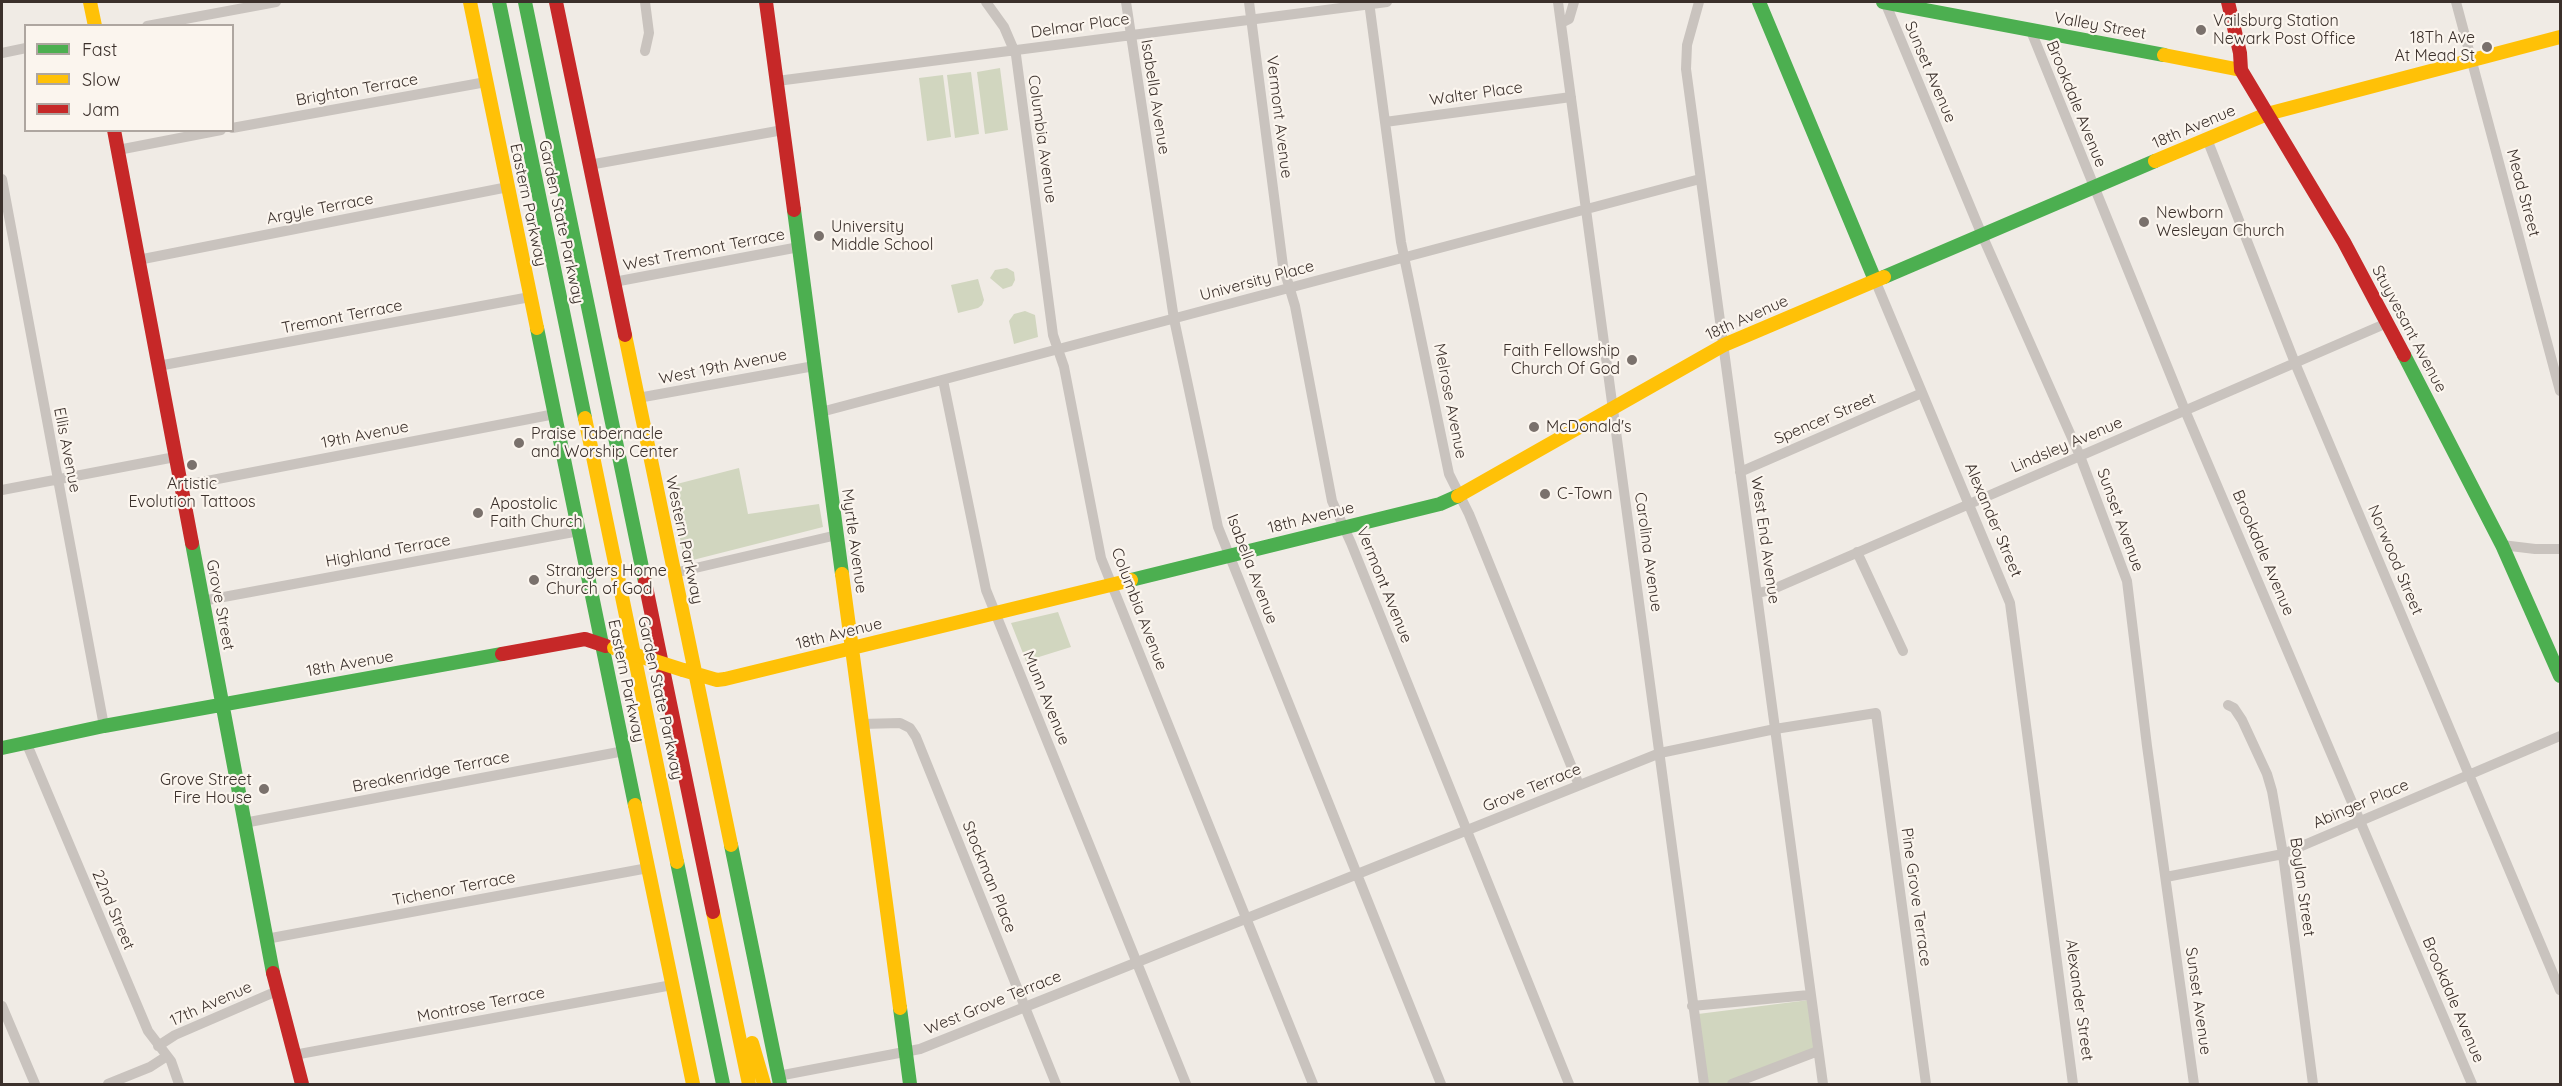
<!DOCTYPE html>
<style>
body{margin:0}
#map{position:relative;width:2562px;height:1086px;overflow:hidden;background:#f0ebe5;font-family:Quicksand,sans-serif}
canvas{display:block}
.frame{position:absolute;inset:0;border:3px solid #3b302b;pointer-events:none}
.legend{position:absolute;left:24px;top:24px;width:210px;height:108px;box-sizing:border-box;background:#fbf5ee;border:2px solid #aea6a0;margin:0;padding:8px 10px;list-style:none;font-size:18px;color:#3b302b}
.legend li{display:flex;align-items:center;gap:12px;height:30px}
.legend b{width:30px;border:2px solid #aea6a0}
</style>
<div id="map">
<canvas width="2562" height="1086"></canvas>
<div class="frame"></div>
<ul class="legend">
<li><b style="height:8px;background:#4caf50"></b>Fast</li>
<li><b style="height:8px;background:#ffc107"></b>Slow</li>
<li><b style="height:8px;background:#c62828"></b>Jam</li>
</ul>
</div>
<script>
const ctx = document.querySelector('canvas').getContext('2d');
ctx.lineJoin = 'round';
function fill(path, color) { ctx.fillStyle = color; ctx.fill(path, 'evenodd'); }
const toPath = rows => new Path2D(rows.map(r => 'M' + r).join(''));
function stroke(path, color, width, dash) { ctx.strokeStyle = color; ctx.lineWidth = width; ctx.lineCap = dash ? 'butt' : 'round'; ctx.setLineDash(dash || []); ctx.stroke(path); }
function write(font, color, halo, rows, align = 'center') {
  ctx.font = font + ' Quicksand,sans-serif'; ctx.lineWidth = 4.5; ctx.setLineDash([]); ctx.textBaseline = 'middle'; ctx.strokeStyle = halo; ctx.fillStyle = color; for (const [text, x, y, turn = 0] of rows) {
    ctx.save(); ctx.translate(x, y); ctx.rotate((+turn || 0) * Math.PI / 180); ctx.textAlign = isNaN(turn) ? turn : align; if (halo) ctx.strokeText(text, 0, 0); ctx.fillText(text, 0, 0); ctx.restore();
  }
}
fill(toPath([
 [1000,68,1008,130,985,134,977,72],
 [971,72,979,134,955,138,947,75],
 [943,75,951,137,927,141,919,78],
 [1007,268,1014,272,1015,280,1012,286,1003,289,990,278,995,270],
 [978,279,984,300,982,305,978,308,958,313,951,285],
 [1025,311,1035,315,1038,337,1014,344,1009,321,1014,314],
 [739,468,748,514,819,504,823,527,685,562,669,486],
 [1058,612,1071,647,1026,661,1011,623],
 [1809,1000,1815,1050,1724,1084,1707,1084,1698,1014]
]), '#d1d6bf');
stroke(toPath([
 [986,2,1004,27,1016,55,1053,335,1064,367,1101,558,1313,1084],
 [1126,2,1174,319,1218,527,1441,1084],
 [1249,2,1283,266,1295,306,1332,501,1351,543,1569,1084],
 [1369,2,1401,242,1449,474,1469,514,1579,785],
 [1558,2,1704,1084],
 [1699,2,1687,45,1686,69,1823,1084],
 [1885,2,1982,235,2080,456,2127,581,2147,746,2194,1084],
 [2456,2,2560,391],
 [1561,23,1569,19,1574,2],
 [147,26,276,2],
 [2031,31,2184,408,2472,1084],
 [645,51,649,33,645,2],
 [2,53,26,48],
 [777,81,1387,2],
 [1385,122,1571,97],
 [232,128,486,82],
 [2207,139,2295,363,2560,990],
 [118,150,221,130],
 [589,165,783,130],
 [2,179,104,726],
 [138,260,508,187],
 [1875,280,2010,603,2073,1084],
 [614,282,799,247],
 [158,366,530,297],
 [943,380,986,590,1186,1084],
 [638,398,814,366],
 [821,412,1700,179],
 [1740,472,1922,393],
 [181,486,555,414],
 [2,490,175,457],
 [2502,545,2535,549,2560,549],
 [1857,552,1903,651],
 [674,573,837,535],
 [1758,593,1771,590,2387,323],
 [202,601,579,531],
 [2228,705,2234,708,2242,720,2267,774,2272,791,2283,854,2313,1084],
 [862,724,900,723,910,728,916,737,1056,1084],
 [26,742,148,1031,171,1061,179,1084],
 [244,823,624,751],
 [2166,877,2283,854,2560,736],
 [266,939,648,868],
 [2,1006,35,1084],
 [1692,1006,1809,995],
 [158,1046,175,1035,277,991],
 [294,1055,672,985],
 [778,1076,920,1049,1660,753,1775,729,1876,713,1926,1084],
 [108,1084,150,1067,167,1056],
 [1732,1084,1818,1051]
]), '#c9c3be', 10);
stroke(toPath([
 [499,2,585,418],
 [525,2,645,582],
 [1759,2,1875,280],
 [1883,2,2164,55],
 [794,210,842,574],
 [1884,277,2155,161],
 [537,328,635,805],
 [2404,355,2502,545,2560,676],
 [192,543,273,973],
 [1131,580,1440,504,1458,496],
 [2,748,104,726,502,654],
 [731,845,780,1084],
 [677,862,723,1084],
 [900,1008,910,1084]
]), '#4caf50', 14);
stroke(toPath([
 [90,2,95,26],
 [470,2,537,328],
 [2164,55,2241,70],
 [2155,161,2267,114,2560,37],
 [625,335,731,845],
 [585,418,677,862],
 [1458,496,1724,345,1884,277],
 [842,574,900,1008],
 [683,670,717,680,725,679,1131,580],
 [635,805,693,1084],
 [713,912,749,1084],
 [752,1043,764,1084]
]), '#ffc107', 14);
stroke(toPath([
 [556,2,625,335],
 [766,2,794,210],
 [2228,2,2240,53,2241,70,2344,242,2404,355],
 [114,130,192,543],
 [645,582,713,912],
 [502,654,585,639,606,646],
 [273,973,302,1084]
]), '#c62828', 14);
stroke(toPath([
 [614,648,683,670]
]), '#ffc107', 14);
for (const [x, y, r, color] of [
 [2201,30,6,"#7a716c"],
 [2487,47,6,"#7a716c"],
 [2144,222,6,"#7a716c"],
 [819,236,6,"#7a716c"],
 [1632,360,6,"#7a716c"],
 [1534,427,6,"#7a716c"],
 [519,443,6,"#7a716c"],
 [192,465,6,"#7a716c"],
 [1545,494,6,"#7a716c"],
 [478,513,6,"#7a716c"],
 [534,580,6,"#7a716c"],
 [264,789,6,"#7a716c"]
]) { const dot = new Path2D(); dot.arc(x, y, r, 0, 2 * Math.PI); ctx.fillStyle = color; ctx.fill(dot); stroke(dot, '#fbf5ee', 2); }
write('16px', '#3b302b', '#fbf5ee', [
 ["Vailsburg Station",2213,21],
 ["Newark Post Office",2213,39],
 ["18Th Ave",2475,38,"right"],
 ["At Mead St",2475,56,"right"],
 ["Newborn",2156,213],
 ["Wesleyan Church",2156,231],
 ["University",831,227],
 ["Middle School",831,245],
 ["Faith Fellowship",1620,351,"right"],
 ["Church Of God",1620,369,"right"],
 ["McDonald's",1546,427],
 ["Praise Tabernacle",531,434],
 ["and Worship Center",531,452],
 ["Artistic",192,484,"center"],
 ["Evolution Tattoos",192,502,"center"],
 ["C-Town",1557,494],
 ["Apostolic",490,504],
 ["Faith Church",490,522],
 ["Strangers Home",546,571],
 ["Church of God",546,589],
 ["Grove Street",252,780,"right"],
 ["Fire House",252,798,"right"]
], 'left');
write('16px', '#3b302b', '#fbf5ee', [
 ["Delmar Place",1080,26,-8],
 ["Valley Street",2100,26,10],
 ["Sunset Avenue",1930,72,67],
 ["Brighton Terrace",357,90,-10],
 ["Walter Place",1476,94,-8],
 ["Isabella Avenue",1155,97,81],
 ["Brookdale Avenue",2076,104,68],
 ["Vermont Avenue",1279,117,83],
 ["18th Avenue",2194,127,-23],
 ["Columbia Avenue",1042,139,82],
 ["Mead Street",2523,193,75],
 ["Eastern Parkway",528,205,78],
 ["Argyle Terrace",320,209,-11],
 ["Garden State Parkway",561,222,78],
 ["West Tremont Terrace",704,250,-11],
 ["University Place",1257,281,-15],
 ["Tremont Terrace",342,317,-11],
 ["18th Avenue",1747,318,-24],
 ["Stuyvesant Avenue",2409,329,62],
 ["West 19th Avenue",723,367,-11],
 ["Melrose Avenue",1450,401,79],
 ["Spencer Street",1825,419,-23],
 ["19th Avenue",365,435,-11],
 ["Lindsley Avenue",2067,445,-23],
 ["Ellis Avenue",67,450,79],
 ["18th Avenue",1311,518,-14],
 ["Alexander Street",1993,520,67],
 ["Sunset Avenue",2120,520,70],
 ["Western Parkway",684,540,78],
 ["West End Avenue",1765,540,82],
 ["Myrtle Avenue",854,541,82],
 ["Highland Terrace",388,551,-10],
 ["Carolina Avenue",1648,552,82],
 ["Brookdale Avenue",2263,553,67],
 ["Norwood Street",2395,560,67],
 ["Isabella Avenue",1252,569,69],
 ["Vermont Avenue",1384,585,68],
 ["Grove Street",220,605,79],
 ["Columbia Avenue",1139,609,69],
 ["18th Avenue",839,634,-14],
 ["18th Avenue",350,664,-10],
 ["Eastern Parkway",626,681,78],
 ["Garden State Parkway",660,698,78],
 ["Munn Avenue",1046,698,68],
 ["Breakenridge Terrace",431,772,-11],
 ["Grove Terrace",1532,788,-22],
 ["Abinger Place",2361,804,-23],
 ["Stockman Place",989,877,68],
 ["Boylan Street",2302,887,82],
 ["Tichenor Terrace",454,889,-11],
 ["Pine Grove Terrace",1916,897,82],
 ["22nd Street",113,910,67],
 ["Alexander Street",2079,1000,82],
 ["Brookdale Avenue",2453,1000,67],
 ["Sunset Avenue",2198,1001,82],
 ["West Grove Terrace",993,1003,-22],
 ["17th Avenue",211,1004,-24],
 ["Montrose Terrace",481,1005,-11]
]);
</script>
